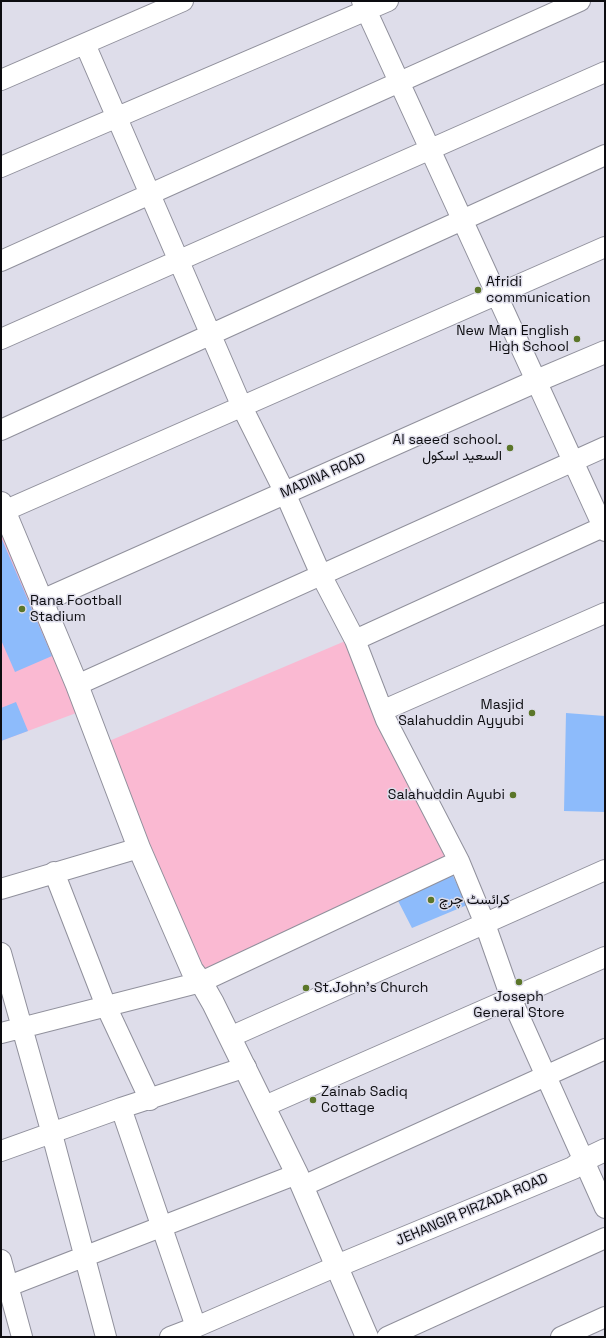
<!DOCTYPE html>
<meta charset="utf-8">
<style>
body{margin:0}
#map{position:relative;width:606px;height:1338px;overflow:hidden;background:#deddea;font-family:"Space Grotesk",sans-serif}
canvas{display:block}
.frame{position:absolute;inset:0;border:2px solid #0c0c10;pointer-events:none}
</style>
<div id="map">
<canvas width="606" height="1338"></canvas>
<div class="frame"></div>
</div>
<script>
const ctx = document.querySelector('canvas').getContext('2d');
ctx.lineJoin = 'round';
function fill(path, color) { ctx.fillStyle = color; ctx.fill(path, 'evenodd'); }
const toPath = rows => new Path2D(rows.map(r => 'M' + r).join(''));
function stroke(path, color, width, dash) { ctx.strokeStyle = color; ctx.lineWidth = width; ctx.lineCap = dash ? 'butt' : 'round'; ctx.setLineDash(dash || []); ctx.stroke(path); }
function write(font, color, halo, rows, align = 'center') {
  ctx.font = font + ' "Space Grotesk",Vazirmatn,sans-serif'; ctx.lineWidth = 3; ctx.setLineDash([]); ctx.textBaseline = 'middle'; ctx.strokeStyle = halo; ctx.fillStyle = color; for (const [text, x, y, turn = 0] of rows) {
    ctx.save(); ctx.translate(x, y); ctx.rotate((+turn || 0) * Math.PI / 180); ctx.textAlign = isNaN(turn) ? turn : align; if (halo) ctx.strokeText(text, 0, 0); ctx.fillText(text, 0, 0); ctx.restore();
  }
}
fill(toPath([
 [1,510,87,709,1,741],
 [350,639,447,856,201,974,102,744]
]), '#fab9d2');
fill(toPath([
 [1,537,52,656,15,672,1,640],
 [16,702,28,731,1,741,1,708],
 [566,713,605,716,605,812,564,811],
 [450,870,467,905,412,928,395,895]
]), '#8dbbfb');
const street = toPath([
 [362,1,605,531],
 [85,44,242,407,285,493,321,575,355,640,386,720,459,861,485,924,511,998,605,1208],
 [1,80,183,1],
 [1,167,388,1],
 [1,261,580,1],
 [1,339,605,72],
 [1,430,605,155],
 [4,511,605,247],
 [355,640,605,526],
 [77,685,605,447],
 [384,710,605,613],
 [54,872,106,1006,150,1100],
 [1,889,139,848],
 [1,953,52,1134,106,1337],
 [1,1033,201,982,459,861],
 [230,1037,605,870],
 [265,1106,605,957],
 [121,1108,196,1327],
 [1,1151,121,1108,246,1067],
 [303,1186,605,1049],
 [1,1260,22,1337],
 [1,1289,297,1174],
 [170,1337,196,1327,337,1266],
 [387,1337,605,1238],
 [561,1337,605,1317]
]);
const secondary = toPath([
 [1,503,77,685,139,848,192,970,201,982,213,1003,297,1174,367,1337],
 [42,601,534,382,605,352],
 [337,1266,573,1168,584,1160,605,1150]
]);
stroke(street, '#90909c', 22);
stroke(secondary, '#90909c', 24);
stroke(street, '#fff', 20);
stroke(secondary, '#fff', 22);
for (const [x, y, r, color] of [
 [478,290,4,"#5b7629"],
 [577,339,4,"#5b7629"],
 [510,448,4,"#5b7629"],
 [22,609,4,"#5b7629"],
 [532,713,4,"#5b7629"],
 [513,795,4,"#5b7629"],
 [431,900,4,"#5b7629"],
 [519,982,4,"#5b7629"],
 [306,988,4,"#5b7629"],
 [313,1100,4,"#5b7629"]
]) { const dot = new Path2D(); dot.arc(x, y, r, 0, 2 * Math.PI); ctx.fillStyle = color; ctx.fill(dot); stroke(dot, '#deddea', 1.5); }
write('14px', '#0c0c10', '#deddea', [
 ["Afridi",486,282],
 ["communication",486,298],
 ["New Man English",569,331,"right"],
 ["High School",569,347,"right"],
 ["Al saeed school۔",502,440,"right"],
 ["السعید اسکول",502,456,"right"],
 ["Rana Football",30,601],
 ["Stadium",30,617],
 ["Masjid",524,705,"right"],
 ["Salahuddin Ayyubi",524,721,"right"],
 ["Salahuddin Ayubi",505,795,"right"],
 ["کرائسٹ چرچ",439,900],
 ["St.John's Church",314,988],
 ["Joseph",519,997,"center"],
 ["General Store",519,1013,"center"],
 ["Zainab Sadiq",321,1092],
 ["Cottage",321,1108]
], 'left');
write('14px', '#0c0c10', '#deddea', [
 ["MADINA ROAD",323,476,-24],
 ["JEHANGIR PIRZADA ROAD",472,1210,-23]
]);
</script>
